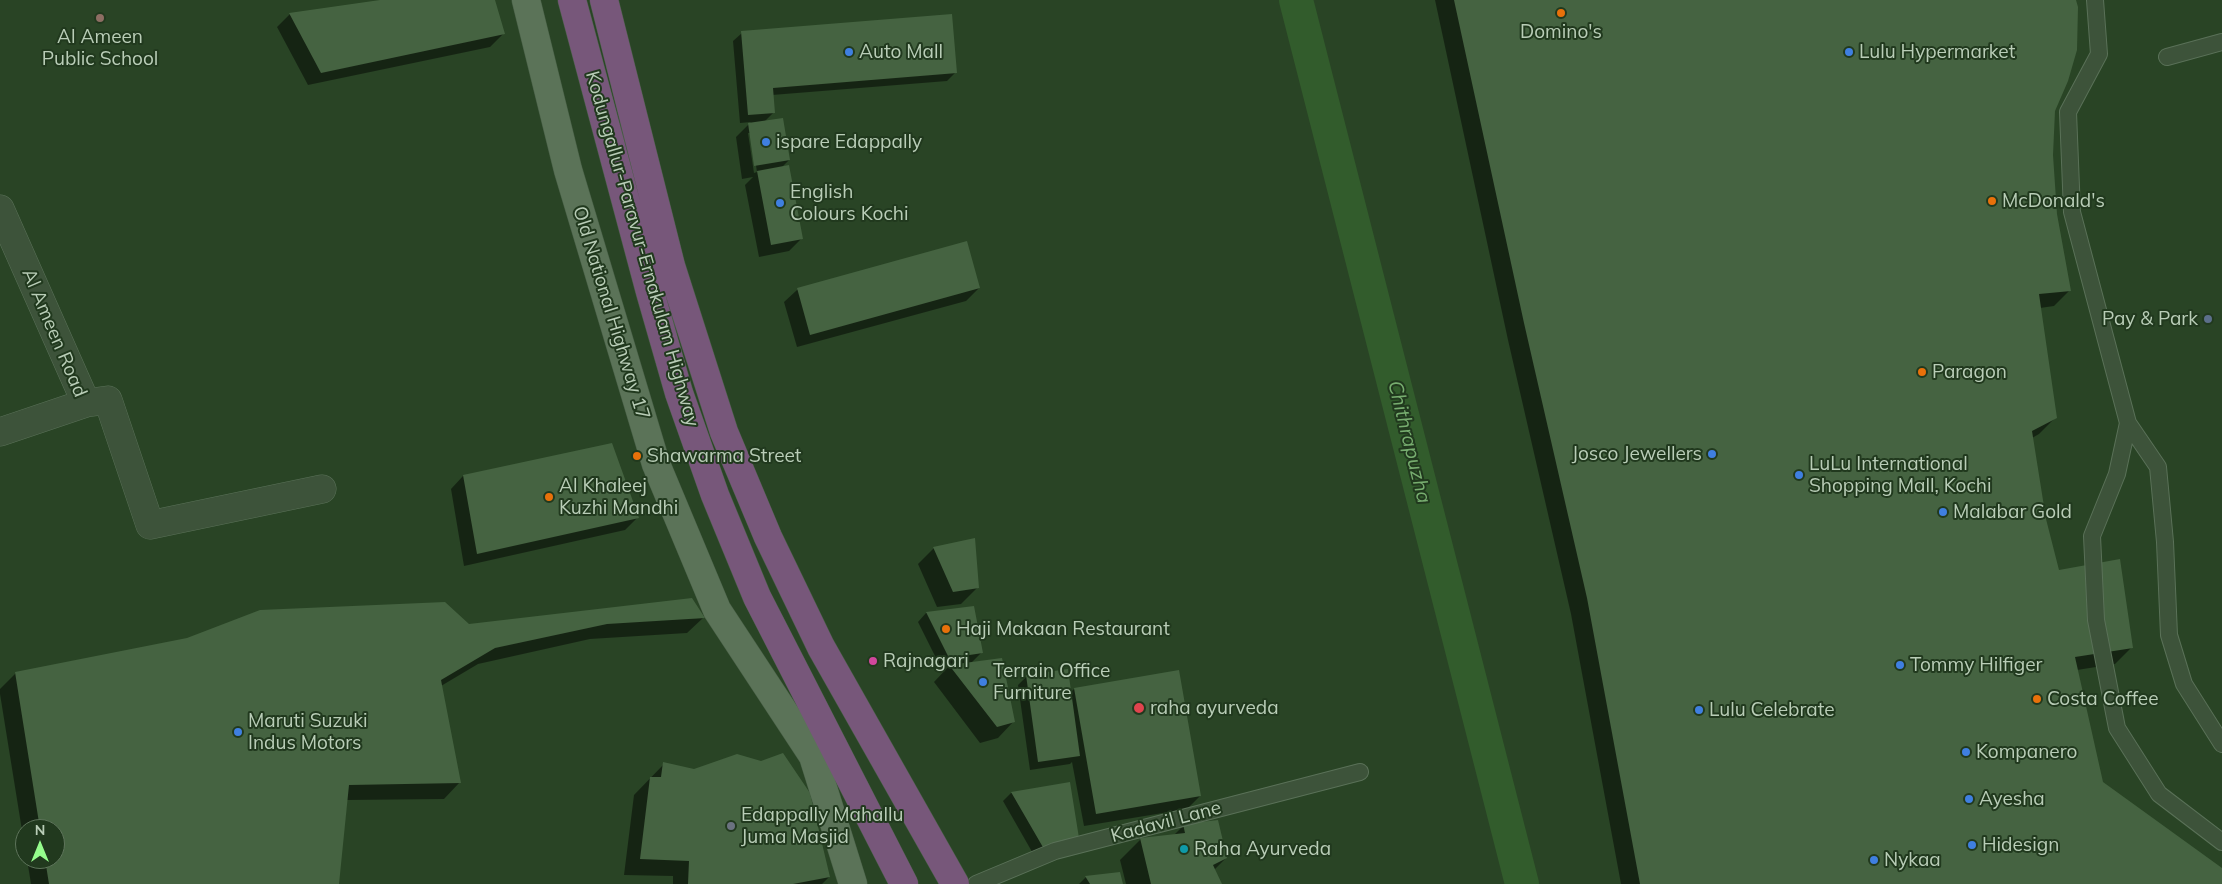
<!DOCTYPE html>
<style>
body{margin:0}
#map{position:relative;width:2222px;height:884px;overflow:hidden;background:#294425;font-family:Mulish,sans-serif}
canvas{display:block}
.north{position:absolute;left:15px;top:819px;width:50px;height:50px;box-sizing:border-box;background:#21391e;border:1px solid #5e745b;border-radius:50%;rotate:0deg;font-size:14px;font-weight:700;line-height:20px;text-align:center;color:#b9cdb7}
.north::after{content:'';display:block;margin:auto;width:18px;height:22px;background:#95fd8c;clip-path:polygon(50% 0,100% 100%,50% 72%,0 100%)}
</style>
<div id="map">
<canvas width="2222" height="884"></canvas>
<div class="north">N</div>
</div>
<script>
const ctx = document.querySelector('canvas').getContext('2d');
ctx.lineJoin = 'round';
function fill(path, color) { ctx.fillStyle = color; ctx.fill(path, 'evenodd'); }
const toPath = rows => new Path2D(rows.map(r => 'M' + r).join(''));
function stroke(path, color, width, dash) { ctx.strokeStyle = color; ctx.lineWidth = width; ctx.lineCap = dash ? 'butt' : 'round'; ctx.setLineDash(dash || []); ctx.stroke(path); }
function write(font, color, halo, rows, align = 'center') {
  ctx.font = font + ' Mulish,sans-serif'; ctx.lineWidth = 4; ctx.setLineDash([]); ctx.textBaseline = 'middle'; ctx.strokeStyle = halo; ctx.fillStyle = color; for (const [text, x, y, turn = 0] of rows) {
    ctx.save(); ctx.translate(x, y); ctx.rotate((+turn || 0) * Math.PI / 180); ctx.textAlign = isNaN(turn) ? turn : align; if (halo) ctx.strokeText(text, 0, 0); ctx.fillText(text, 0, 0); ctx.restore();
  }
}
fill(toPath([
 [389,0,494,0,503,34,490,47,308,85,277,27,290,14],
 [1435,0,2075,0,2053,111,2052,155,2055,215,2070,290,2054,306,2040,308,2055,418,2039,434,2032,438,2045,520,2058,572,2131,648,2115,664,2077,670,2102,783,2222,869,2222,884,1621,884,1571,614,1508,340],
 [742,33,955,73,947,81,772,95,774,112,764,122,789,160,782,167,802,238,789,251,759,257,745,185,753,177,742,179,736,137,751,122,740,123,733,41],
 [748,133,751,133,757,172,754,173],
 [966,242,979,288,966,301,797,347,784,302,797,290],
 [463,476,637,518,625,530,464,566,451,489],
 [934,548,977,588,961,604,937,607,918,564],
 [973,607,982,652,971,663,1014,721,998,738,980,743,934,682,951,664,940,666,918,622,926,613],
 [703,618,687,633,590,639,478,664,441,686,460,782,444,799,347,800,338,884,31,884,27,859,55,859,55,829,25,829,25,849,0,694,0,689,16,673,469,625],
 [1027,676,1070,693,1074,689,1200,796,1187,809,1084,826,1072,762,1070,764,1030,770,1018,685],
 [664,764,829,877,822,884,673,884,673,876,624,875,634,795],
 [1068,784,1077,838,1035,857,1003,801,1011,793],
 [1184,825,1226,858,1214,870,1219,884,1126,884,1120,860,1141,839,1173,836],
 [1119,873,1122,884,1079,884,1086,877]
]), '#0007');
stroke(toPath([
 [1296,0,1522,884]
]), '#325c2c', 34);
fill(toPath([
 [380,0,495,0,505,34,321,73,289,13],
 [1454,0,2076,0,2078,7,2077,50,2068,81,2055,111,2053,155,2057,214,2071,291,2039,294,2057,418,2032,431,2046,519,2059,570,2120,559,2133,648,2075,657,2103,782,2222,868,2222,884,1640,884,1587,598,1524,323],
 [952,14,957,73,773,88,775,113,748,115,741,31],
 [783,118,790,160,754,166,748,123],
 [789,165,803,239,771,245,757,171],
 [967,241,980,288,810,335,797,288],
 [612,443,639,518,477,554,463,475],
 [975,538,979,588,953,592,933,547],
 [692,598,705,618,607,624,495,648,441,680,461,783,349,785,339,884,49,884,45,859,55,859,55,829,40,829,15,672,187,638,260,610,445,602,469,624],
 [974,606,983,653,949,658,926,612],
 [1002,658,1015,722,997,727,949,665],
 [1068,669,1080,756,1038,762,1026,675],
 [1179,670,1201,796,1096,814,1074,688],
 [783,753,810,793,830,877,793,884,688,884,689,861,640,859,650,777,661,777,663,762,694,769,737,754,761,761],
 [1070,782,1079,838,1044,849,1011,792],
 [1218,820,1227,858,1213,865,1222,884,1151,884,1140,838,1185,833,1183,824],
 [1120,872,1123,884,1090,884,1085,876]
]), '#456341');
const lane = toPath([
 [2095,0,2099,54,2068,112,2072,212,2128,423,2158,467,2165,542,2169,635,2184,684,2222,744],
 [2167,57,2222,42],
 [2128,423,2117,474,2092,536,2096,620,2117,728,2159,794,2222,842],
 [976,884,1055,851,1360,772]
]);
const street = toPath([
 [0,209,86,403,0,432],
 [86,403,108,400,150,525,322,489]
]);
const primary = toPath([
 [526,0,568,170,656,464,717,610,813,756,853,884]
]);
const highway = toPath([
 [572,0,650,292,679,393,715,495,757,597,904,884],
 [604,0,671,266,724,432,768,537,821,647,955,884]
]);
stroke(lane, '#5a7158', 18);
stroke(street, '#5a7158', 29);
stroke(primary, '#465d44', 29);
stroke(highway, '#475e45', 29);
stroke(lane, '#3d533a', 16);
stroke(street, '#3d533a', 28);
stroke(primary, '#5b7358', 28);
stroke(highway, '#77577a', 28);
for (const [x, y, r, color] of [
 [1561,13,5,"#e8710a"],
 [100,18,5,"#8d6e63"],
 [849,52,5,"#3f7fe0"],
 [1849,52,5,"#3f7fe0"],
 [766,142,5,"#3f7fe0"],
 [1992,201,5,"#e8710a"],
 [780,203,5,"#3f7fe0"],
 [2208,319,5,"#5c6f8a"],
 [1922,372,5,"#e8710a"],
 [1712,454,5,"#3f7fe0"],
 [637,456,5,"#e8710a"],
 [1799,475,5,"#3f7fe0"],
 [549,497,5,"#e8710a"],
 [1943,512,5,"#3f7fe0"],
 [946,629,5,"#e8710a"],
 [873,661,5,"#d1479c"],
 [1900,665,5,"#3f7fe0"],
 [983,682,5,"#3f7fe0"],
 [2037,699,5,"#e8710a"],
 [1139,708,6,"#e0444e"],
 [1699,710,5,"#3f7fe0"],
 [238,732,5,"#3f7fe0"],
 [1966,752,5,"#3f7fe0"],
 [1969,799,5,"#3f7fe0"],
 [731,826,5,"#6b7280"],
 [1972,845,5,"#3f7fe0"],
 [1184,849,5,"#0f9aa8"],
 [1874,860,5,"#3f7fe0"]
]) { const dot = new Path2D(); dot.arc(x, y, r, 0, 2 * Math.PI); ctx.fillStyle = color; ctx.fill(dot); stroke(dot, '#21391e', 2); }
write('19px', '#b9cdb7', '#21391e', [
 ["Domino's",1561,32,"center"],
 ["Al Ameen",100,37,"center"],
 ["Public School",100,59,"center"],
 ["Auto Mall",859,52],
 ["Lulu Hypermarket",1859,52],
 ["ispare Edappally",776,142],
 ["English",790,192],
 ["Colours Kochi",790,214],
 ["McDonald's",2002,201],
 ["Pay & Park",2198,319,"right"],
 ["Paragon",1932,372],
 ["Josco Jewellers",1702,454,"right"],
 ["Shawarma Street",647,456],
 ["LuLu International",1809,464],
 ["Shopping Mall, Kochi",1809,486],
 ["Al Khaleej",559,486],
 ["Kuzhi Mandhi",559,508],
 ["Malabar Gold",1953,512],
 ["Haji Makaan Restaurant",956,629],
 ["Rajnagari",883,661],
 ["Tommy Hilfiger",1910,665],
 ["Terrain Office",993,671],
 ["Furniture",993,693],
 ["Costa Coffee",2047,699],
 ["raha ayurveda",1150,708],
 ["Lulu Celebrate",1709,710],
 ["Maruti Suzuki",248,721],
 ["Indus Motors",248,743],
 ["Kompanero",1976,752],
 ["Ayesha",1979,799],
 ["Edappally Mahallu",741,815],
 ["Juma Masjid",741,837],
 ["Hidesign",1982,845],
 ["Raha Ayurveda",1194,849],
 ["Nykaa",1884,860]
], 'left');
write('19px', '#b9cdb7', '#21391e', [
 ["Kodungallur-Paravur-Ernakulam Highway",642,249,74],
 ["Old National Highway 17",611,313,73],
 ["Al Ameen Road",54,333,67],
 ["Kadavil Lane",1166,822,-15]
]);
write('italic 20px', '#77ad6f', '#21391e', [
 ["Chithrapuzha",1409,442,76]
]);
</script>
